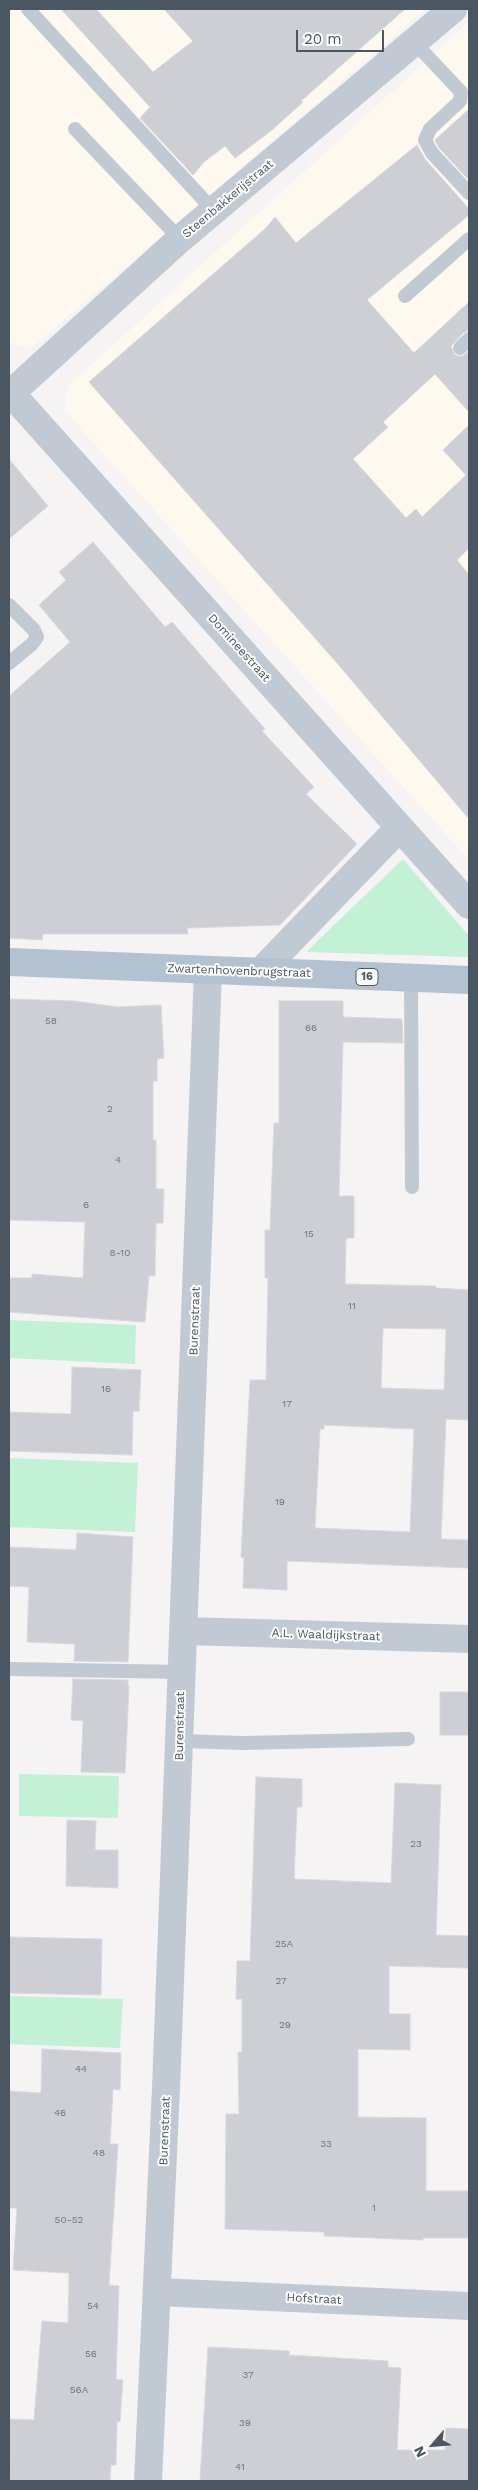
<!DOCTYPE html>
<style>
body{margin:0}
#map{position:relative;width:478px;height:2490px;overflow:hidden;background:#f5f3f3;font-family:"Work Sans",sans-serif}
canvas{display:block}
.frame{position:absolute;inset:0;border:10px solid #4a5661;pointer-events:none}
.north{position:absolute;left:408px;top:2420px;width:50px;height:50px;-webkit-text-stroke:4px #fff;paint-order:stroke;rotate:243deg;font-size:14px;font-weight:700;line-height:20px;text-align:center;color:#4a5661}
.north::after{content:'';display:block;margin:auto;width:18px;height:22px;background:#4a5661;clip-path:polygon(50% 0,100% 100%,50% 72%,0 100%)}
.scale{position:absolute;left:296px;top:30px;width:88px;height:22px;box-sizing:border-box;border:2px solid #4a5661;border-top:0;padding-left:6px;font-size:15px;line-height:18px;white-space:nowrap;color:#4a5661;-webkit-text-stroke:4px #fff;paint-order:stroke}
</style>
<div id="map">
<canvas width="478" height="2490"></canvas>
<div class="frame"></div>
<div class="north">N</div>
<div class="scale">20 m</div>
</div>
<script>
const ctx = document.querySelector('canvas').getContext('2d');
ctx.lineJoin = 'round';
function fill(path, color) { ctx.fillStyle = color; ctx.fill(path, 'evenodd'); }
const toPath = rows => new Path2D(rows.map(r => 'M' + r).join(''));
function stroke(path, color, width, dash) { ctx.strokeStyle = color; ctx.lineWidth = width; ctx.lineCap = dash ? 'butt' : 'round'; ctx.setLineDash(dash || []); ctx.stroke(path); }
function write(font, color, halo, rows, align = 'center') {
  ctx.font = font + ' "Work Sans",sans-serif'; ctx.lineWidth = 4; ctx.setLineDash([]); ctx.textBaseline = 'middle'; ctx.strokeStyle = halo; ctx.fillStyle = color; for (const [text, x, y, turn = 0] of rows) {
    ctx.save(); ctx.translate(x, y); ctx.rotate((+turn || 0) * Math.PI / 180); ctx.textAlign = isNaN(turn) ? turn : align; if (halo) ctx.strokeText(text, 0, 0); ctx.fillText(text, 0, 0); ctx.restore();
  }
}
fill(toPath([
 [9,9,426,9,31,348,9,343],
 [469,22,469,860,65,411,68,386]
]), '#fdf9ef');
fill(toPath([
 [403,859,469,936,469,957,306,952],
 [9,1320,136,1325,135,1364,9,1358],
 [9,1458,138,1463,135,1532,9,1527],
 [19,1774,119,1776,118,1818,19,1816],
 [9,1996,123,1999,120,2048,9,2044]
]), '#c3f1d5');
const building = toPath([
 [61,9,96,9,153,72,193,41,164,9,405,9,301,101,303,102,272,130,235,158,225,146,204,162,193,175,140,118,150,107,61,9],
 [469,109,469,178,468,179,439,148,435,140,469,109],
 [417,145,425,159,469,209,469,215,367,300,414,353,469,302,469,330,463,333,451,346,454,354,457,356,463,356,469,351,469,412,435,374,383,422,388,427,353,459,406,518,416,509,422,517,466,475,443,450,469,425,469,548,457,560,469,575,469,819,337,663,89,382,266,228,275,217,296,243,417,145],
 [9,459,48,506,9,539,9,459],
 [93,542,165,627,172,622,265,729,262,731,314,787,306,794,357,844,280,925,187,928,188,934,43,934,42,940,9,938,9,696,70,642,39,605,66,580,59,572,93,542],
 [9,999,74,1001,118,1007,161,1005,164,1058,157,1059,157,1081,153,1081,153,1140,156,1140,156,1189,164,1189,163,1223,156,1223,155,1276,149,1276,145,1322,9,1312,9,1278,32,1278,32,1274,83,1278,85,1222,9,1220,9,999],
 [279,1001,343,1001,343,1017,402,1019,403,1043,343,1042,339,1196,354,1196,354,1238,346,1238,345,1284,436,1286,436,1288,469,1290,469,1420,446,1419,441,1539,469,1540,469,1568,287,1561,287,1590,243,1588,244,1558,241,1557,250,1380,266,1380,268,1278,265,1278,265,1230,270,1230,274,1123,279,1123,279,1001],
 [383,1328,446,1329,444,1390,381,1388,383,1328],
 [324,1425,414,1429,410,1532,315,1528,320,1429,324,1429,324,1425],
 [72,1367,141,1370,139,1411,133,1411,132,1455,9,1451,9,1412,71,1414,72,1367],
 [77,1533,133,1537,128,1662,74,1661,75,1644,27,1642,29,1587,9,1586,9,1547,76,1550,77,1533],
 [73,1679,128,1680,128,1686,129,1686,125,1773,81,1772,83,1721,71,1720,73,1679],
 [440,1692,469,1692,469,1735,440,1735,440,1692],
 [256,1777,302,1779,302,1807,297,1807,294,1879,391,1883,395,1783,441,1785,436,1935,469,1936,469,1968,389,1966,389,2014,410,2014,410,2050,358,2049,358,2117,426,2118,426,2191,469,2191,469,2238,423,2238,423,2240,324,2236,324,2232,225,2229,226,2114,239,2114,238,2052,242,2052,242,1999,236,1999,237,1961,250,1961,256,1777],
 [67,1820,96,1821,95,1850,118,1850,118,1888,66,1886,67,1820],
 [9,1937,102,1939,101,1995,9,1993,9,1937],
 [42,2049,121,2053,120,2090,113,2089,110,2144,118,2144,109,2285,119,2286,116,2379,123,2380,120,2422,117,2421,116,2465,111,2465,110,2481,10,2481,9,2419,34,2420,42,2321,68,2323,69,2273,13,2270,17,2208,9,2208,9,2091,41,2093,42,2049],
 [208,2347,289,2351,289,2355,388,2361,388,2367,401,2368,397,2450,445,2450,446,2428,469,2429,469,2481,200,2481,208,2347]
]);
fill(building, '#cdcfd5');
stroke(building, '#d7d9de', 1);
stroke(toPath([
 [28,9,214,211],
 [414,42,461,92,460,101,430,129,425,140,432,153,469,193],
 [75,129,180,239],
 [405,296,469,239],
 [460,348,469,339],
 [9,605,34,630,37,637,32,644,9,663],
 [411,979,412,1187],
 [9,1669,181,1672],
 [180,1741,244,1743,408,1739]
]), '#c1cad2', 14);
stroke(toPath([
 [9,395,180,239,453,9],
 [184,1631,469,1639],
 [158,2292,469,2306],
 [148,2481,166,2088,208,970]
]), '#c1cad2', 28);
stroke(toPath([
 [9,391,469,905],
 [265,971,266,966,399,828]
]), '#c1cad2', 28);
stroke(toPath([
 [9,962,469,980]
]), '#b3c2d1', 28);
write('10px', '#6b747e', null, [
 ["58",51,1021],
 ["66",311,1028],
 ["2",110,1109],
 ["4",118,1160],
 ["6",86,1205],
 ["15",309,1234],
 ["8-10",120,1253],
 ["11",352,1306],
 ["16",106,1389],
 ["17",287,1404],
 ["19",280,1502],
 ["23",416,1844],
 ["25A",284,1944],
 ["27",281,1981],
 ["29",285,2025],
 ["44",81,2069],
 ["46",60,2113],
 ["33",326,2144],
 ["48",99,2153],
 ["1",374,2208],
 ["50-52",69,2220],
 ["54",93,2306],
 ["56",91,2354],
 ["37",248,2375],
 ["56A",79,2390],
 ["39",245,2423],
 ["41",240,2467]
]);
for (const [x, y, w] of [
 [367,977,22]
]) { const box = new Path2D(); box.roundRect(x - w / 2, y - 8.5, w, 17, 4); ctx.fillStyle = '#fff'; ctx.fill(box); stroke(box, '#4a5661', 1); }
write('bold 11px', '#4a5661', null, [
 ["16",367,977]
]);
write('12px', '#4a5661', '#fff', [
 ["Steenbakkerijstraat",228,199,-40],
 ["Domineestraat",239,648,48],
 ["Zwartenhovenbrugstraat",239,971,2],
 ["Burenstraat",195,1321,-88],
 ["A.L. Waaldijkstraat",326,1635,2],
 ["Burenstraat",180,1726,-89],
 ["Burenstraat",165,2131,-88],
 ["Hofstraat",314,2299,3]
]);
</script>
